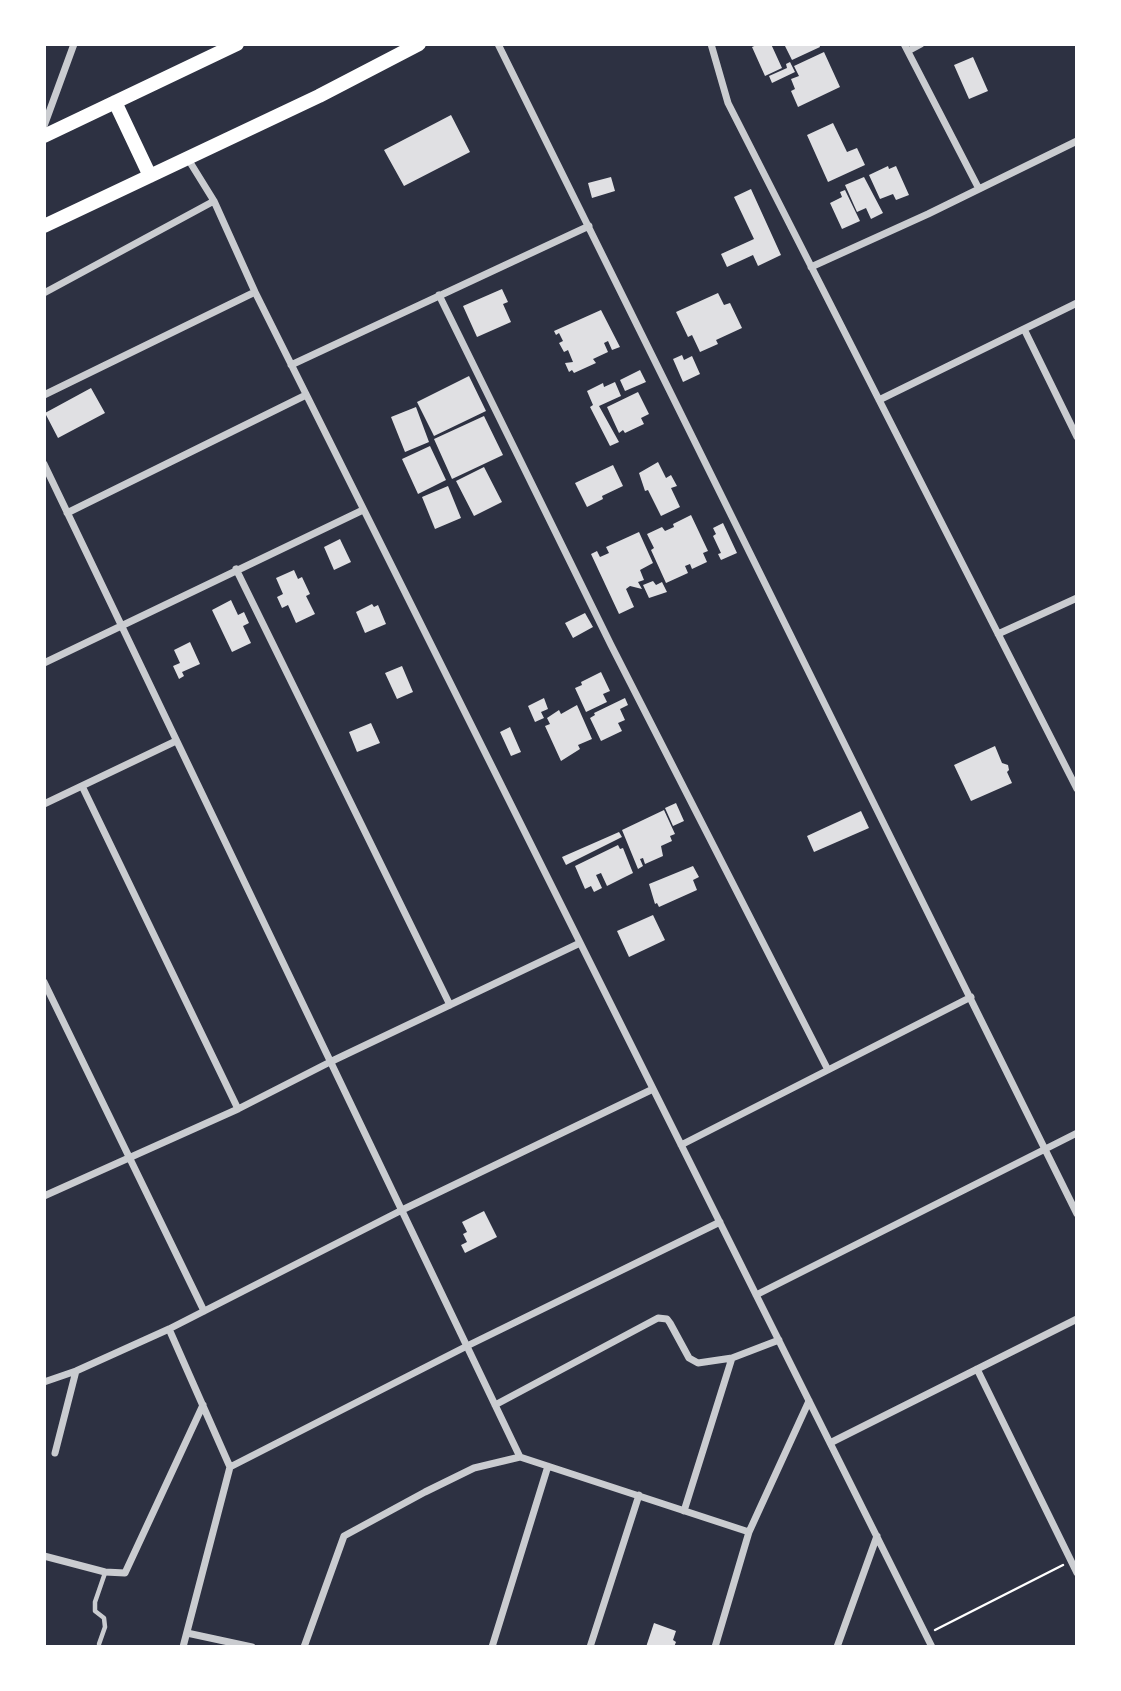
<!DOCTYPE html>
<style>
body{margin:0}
#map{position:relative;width:1121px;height:1691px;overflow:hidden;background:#2d3142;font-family:Ubuntu,sans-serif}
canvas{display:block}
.frame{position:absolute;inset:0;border:46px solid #fff;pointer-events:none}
</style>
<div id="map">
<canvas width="1121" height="1691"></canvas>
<div class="frame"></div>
</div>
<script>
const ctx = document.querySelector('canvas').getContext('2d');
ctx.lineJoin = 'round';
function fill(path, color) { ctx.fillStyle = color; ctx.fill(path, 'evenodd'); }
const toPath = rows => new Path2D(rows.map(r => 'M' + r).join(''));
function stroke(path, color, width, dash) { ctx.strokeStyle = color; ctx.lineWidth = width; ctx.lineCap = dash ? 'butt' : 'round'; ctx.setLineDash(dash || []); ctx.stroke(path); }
fill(toPath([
 [759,44,771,44,782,68,765,76,752,47],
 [789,44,819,44,820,47,792,60,785,46],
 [824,52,840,87,798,107,791,91,795,89,791,79,799,76,794,66],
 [973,57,988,91,969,99,954,65],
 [790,62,795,72,772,83,769,76,787,68,786,64],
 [451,115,470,152,404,186,384,150],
 [833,123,847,152,857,148,865,165,828,182,807,135],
 [888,166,889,169,896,166,909,195,896,200,893,194,880,199,869,175],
 [611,177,615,191,592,198,588,183],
 [864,177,883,213,871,219,866,208,857,212,845,185],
 [751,189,781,255,758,266,753,255,727,267,721,254,754,239,734,197],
 [845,190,860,221,842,229,830,203,842,197,840,192],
 [502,289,508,302,503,304,511,322,477,337,463,306],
 [718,293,724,305,730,303,742,328,716,340,718,344,700,352,692,335,688,337,676,312],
 [601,310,620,347,612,350,608,341,604,343,608,352,593,359,596,363,574,373,572,370,569,372,565,363,573,362,568,350,564,352,559,343,563,341,559,333,556,335,554,331],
 [682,355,684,360,692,356,700,374,683,382,673,359],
 [640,370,646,382,625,391,620,380],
 [469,376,486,411,434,436,417,402],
 [615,382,621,396,599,406,619,442,610,446,590,407,593,405,587,391,603,383,604,387],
 [91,388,105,413,58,438,45,413],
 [638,392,649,414,641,418,644,424,625,433,623,430,619,433,607,407],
 [416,407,429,442,405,452,391,417],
 [484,416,503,455,452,479,434,439],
 [430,446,446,480,418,494,402,459],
 [658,462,666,478,671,475,677,486,671,488,680,507,661,516,648,490,645,491,639,473],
 [613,465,623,486,602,496,603,499,587,507,575,483],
 [484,467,502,502,474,516,456,481],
 [448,486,461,518,435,529,422,497],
 [691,515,708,551,703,553,707,562,692,569,690,564,685,566,688,573,666,583,651,550,654,548,647,534,662,527,665,531,674,527,673,524],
 [723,523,737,553,721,560,718,554,721,553,713,536,716,534,713,528],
 [639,532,653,563,640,570,644,580,638,582,642,589,630,586,626,589,634,607,619,614,591,554,597,551,600,557,609,553,606,547],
 [340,539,351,562,334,570,324,547],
 [294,570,298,579,302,577,310,594,306,596,315,614,296,623,288,605,282,608,277,597,283,594,276,578],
 [653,581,656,585,662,582,667,592,649,598,643,585],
 [231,600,238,615,244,612,249,623,243,626,251,643,232,652,212,610],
 [372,604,374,607,378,605,386,624,365,633,356,612],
 [585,613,593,627,573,638,565,623],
 [190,642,200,664,182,672,184,676,179,679,173,666,180,663,174,650],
 [402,666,413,692,397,699,385,673],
 [601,672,610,691,603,694,607,702,586,712,575,688,582,685,581,682],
 [544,698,548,709,541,712,544,718,535,722,528,706],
 [625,698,628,705,620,709,625,720,618,723,622,731,601,741,590,718,595,715,594,713],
 [577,705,592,739,578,745,580,749,561,761,545,726,550,724,547,718,559,710,561,714],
 [371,723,380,743,357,752,349,732],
 [510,727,521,752,511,756,500,732],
 [995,746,1002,763,1008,765,1009,770,1007,772,1012,783,971,801,954,765],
 [676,803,684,821,673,826,665,808],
 [664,810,675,834,670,836,672,841,661,846,663,856,645,864,643,858,640,859,643,866,638,869,622,830],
 [861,811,869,828,814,852,807,836],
 [619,832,622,837,566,865,562,857],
 [618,845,620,849,623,848,633,873,607,886,601,873,596,875,602,888,594,892,591,886,585,889,575,866],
 [693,866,699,877,693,880,697,890,659,907,657,903,655,904,649,884],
 [653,915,665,940,629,957,617,931],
 [484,1211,497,1237,465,1253,461,1245,467,1242,463,1234,467,1232,462,1222],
 [654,1623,676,1631,673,1640,676,1642,674,1647,646,1647]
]), '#e0e0e3');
stroke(toPath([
 [935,1630,1063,1565]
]), '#fff', 2.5);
stroke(toPath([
 [99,1644,105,1627,104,1618,95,1611,95,1602,105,1573]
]), '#caccd0', 4.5);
stroke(toPath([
 [498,44,1077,1214],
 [711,44,728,103,1077,789],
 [904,44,979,189],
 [908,51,921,44],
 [44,126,74,44],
 [188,159,214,201,255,292,932,1647],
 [811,267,928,214,1077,141],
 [44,293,214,201],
 [439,295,611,645,828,1070],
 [1024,329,1077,437],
 [291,365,589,226],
 [44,395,255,292],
 [879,400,1077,303],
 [44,464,520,1457],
 [67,513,306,395],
 [236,569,450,1005],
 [998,634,1077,598],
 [44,663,363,510],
 [82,786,238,1109],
 [44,804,176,741],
 [44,982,204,1311],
 [681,1145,971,997],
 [44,1196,238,1109,330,1062,580,943],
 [756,1295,1077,1133],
 [169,1329,230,1467],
 [977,1369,1077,1573],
 [44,1382,76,1371,169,1329,402,1210,653,1089],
 [495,1405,658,1318,667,1319,670,1323,689,1358,698,1363,732,1358,779,1340],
 [830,1443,1077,1319],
 [55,1453,76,1371],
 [684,1511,732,1358],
 [44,1556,105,1572,125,1573,203,1405],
 [187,1633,252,1647],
 [183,1647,230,1467,467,1346,720,1222],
 [304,1647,344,1536,425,1492,474,1468,520,1457,749,1532],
 [492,1647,548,1466],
 [590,1647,639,1495],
 [715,1647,749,1532,809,1401],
 [837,1647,877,1536]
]), '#caccd0', 7);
stroke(toPath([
 [115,102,150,176],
 [44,136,237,44],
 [44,226,319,96,419,44]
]), '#fff', 14);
</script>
